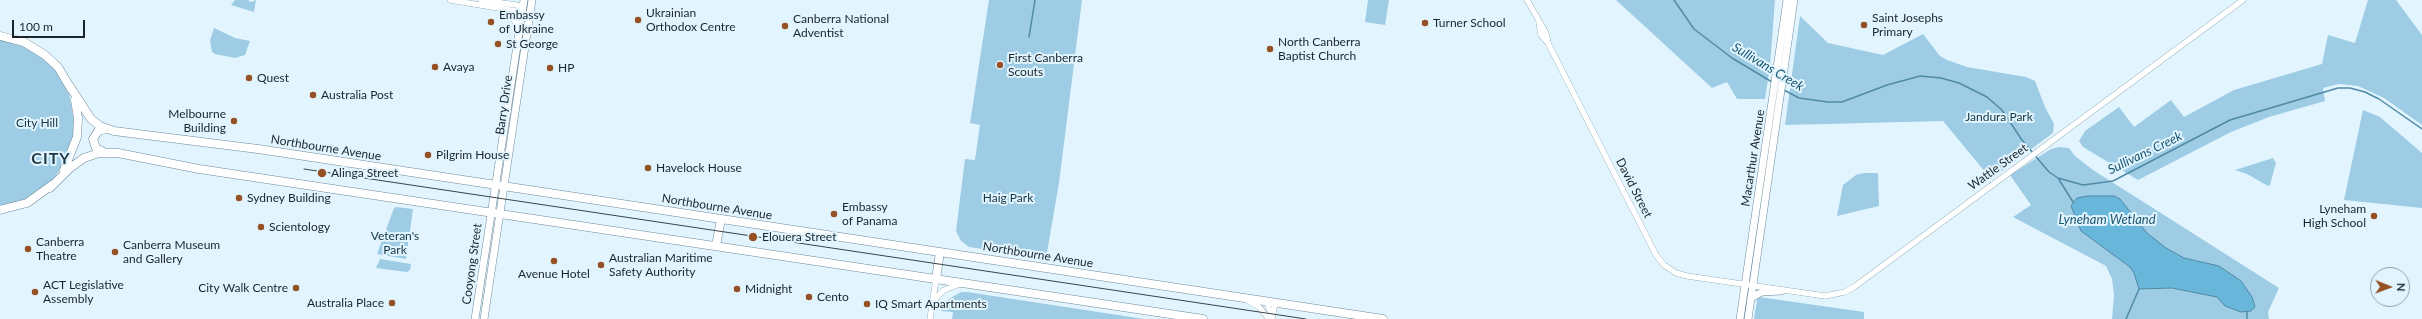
<!DOCTYPE html>
<style>
body{margin:0}
#map{position:relative;width:2422px;height:319px;overflow:hidden;background:#e2f5ff;font-family:Lato,sans-serif}
canvas{display:block}
.north{position:absolute;left:2370px;top:267px;width:40px;height:40px;box-sizing:border-box;background:#e2f5ff;border:1px solid #92a2aa;border-radius:50%;rotate:91deg;font-size:11px;font-weight:700;line-height:16px;text-align:center;color:#19252b}
.north::after{content:'';display:block;margin:auto;width:14px;height:18px;background:#955024;clip-path:polygon(50% 0,100% 100%,50% 72%,0 100%)}
.scale{position:absolute;left:12px;top:20px;width:73px;height:18px;box-sizing:border-box;border:2px solid #19252b;border-top:0;padding-left:5px;font-size:12px;line-height:14px;white-space:nowrap;color:#19252b;-webkit-text-stroke:3px #e2f5ff;paint-order:stroke}
</style>
<div id="map">
<canvas width="2422" height="319"></canvas>
<div class="north">N</div>
<div class="scale">100 m</div>
</div>
<script>
const ctx = document.querySelector('canvas').getContext('2d');
ctx.lineJoin = 'round';
function fill(path, color) { ctx.fillStyle = color; ctx.fill(path, 'evenodd'); }
const toPath = rows => new Path2D(rows.map(r => 'M' + r).join(''));
function stroke(path, color, width, dash) { ctx.strokeStyle = color; ctx.lineWidth = width; ctx.lineCap = dash ? 'butt' : 'round'; ctx.setLineDash(dash || []); ctx.stroke(path); }
function write(font, color, halo, rows, align = 'center') {
  ctx.font = font + ' Lato,sans-serif'; ctx.lineWidth = 4; ctx.setLineDash([]); ctx.textBaseline = 'middle'; ctx.strokeStyle = halo; ctx.fillStyle = color; for (const [text, x, y, turn = 0] of rows) {
    ctx.save(); ctx.translate(x, y); ctx.rotate((+turn || 0) * Math.PI / 180); ctx.textAlign = isNaN(turn) ? turn : align; if (halo) ctx.strokeText(text, 0, 0); ctx.fillText(text, 0, 0); ctx.restore();
  }
}
fill(toPath([
 [235,0,248,0,251,2,256,0,254,12,231,5],
 [989,0,1082,0,1059,183,1046,258,969,247,961,241,956,231,965,159,975,160,980,125,970,123],
 [1368,0,1389,0,1385,25,1365,22],
 [1616,0,1775,0,1770,66,1765,99,1737,99,1727,82,1712,88],
 [2368,0,2396,0,2422,35,2422,125,2384,98,2358,86,2339,84,2323,88,2325,101,2269,117,2231,132,2138,180,2083,147,2079,141,2085,131,2119,107,2134,127,2171,100,2184,117,2234,90,2322,64,2328,35,2355,43],
 [1800,16,1828,43,1883,55,1923,34,1940,56,1947,60,1967,67,2026,77,2035,81,2045,107,2054,124,2053,133,1991,179,1943,121,1785,125],
 [214,28,235,38,250,41,245,55,235,58,215,54,212,52,210,40],
 [0,40,23,45,37,54,54,68,69,93,74,122,73,138,62,167,52,180,29,198,0,206],
 [2363,110,2380,117,2422,153,2422,208,2344,200],
 [2059,147,2069,148,2075,156,2093,170,2279,288,2268,312,2269,319,2112,319,2114,295,2112,279,2106,266,2013,217,2031,205,2010,175,2051,149],
 [2273,158,2276,163,2270,185,2268,186,2247,174,2235,170],
 [1864,173,1878,173,1879,206,1837,216,1843,185,1856,175],
 [396,207,413,209,406,259,377,254,394,208],
 [380,259,411,264,410,270,407,272,376,268],
 [961,292,967,292,1144,319,952,319,953,312,941,311,949,299],
 [1759,297,1864,312,1864,319,1754,319,1757,300]
]), '#9dcce4');
const water = toPath([
 [2088,196,2114,196,2120,199,2147,233,2166,248,2184,258,2219,266,2241,281,2252,297,2255,307,2251,311,2241,312,2225,306,2217,297,2172,288,2139,289,2134,273,2130,267,2081,231,2071,206,2077,198,2088,196]
]);
fill(water, '#69b6db');
stroke(water, '#518aa6', 1);
stroke(toPath([
 [1674,0,1694,29,1732,58,1772,82],
 [1029,37,1035,0],
 [1784,90,1799,98,1828,102,1842,102,1887,85,1920,76,1941,78,1959,83,1987,97,2002,110,2022,140,2049,172,2058,178,2083,185,2113,181,2230,120,2338,88,2350,88,2365,92,2379,99,2422,129],
 [2058,178,2073,202],
 [2247,312,2247,319],
 [2126,319,2139,289]
]), '#518aa6', 1.5);
const minor = toPath([
 [450,0,522,12],
 [481,0,523,6],
 [1527,0,1546,33,1548,42],
 [505,10,514,19,518,31],
 [1539,23,1541,35,1548,43,1656,255,1664,265,1676,273,1687,276,1825,296,1845,292,1854,287,2243,0],
 [934,300,944,290,960,284],
 [1247,300,1259,307,1269,319],
 [1268,306,1272,316],
 [930,319,936,279],
 [1272,319,1275,303]
]);
const major = toPath([
 [1751,298,1762,292,1781,291],
 [475,319,524,0],
 [484,319,532,0],
 [1740,319,1787,0],
 [1748,319,1794,0]
]);
const highway = toPath([
 [0,36,24,42,45,55,58,67,71,89],
 [69,85,91,119,100,126,114,131,258,149,1383,319],
 [104,152,96,148,93,139,98,131,106,129],
 [64,170,77,137,78,118,75,100],
 [50,188,70,168,84,158,99,153,118,153,199,169,1203,319],
 [0,210,27,203,52,185],
 [716,246,721,219],
 [936,279,940,252]
]);
stroke(minor, '#6c8998', 6);
stroke(major, '#6c8998', 8);
stroke(highway, '#6c8998', 9);
stroke(minor, '#fff', 5.5);
stroke(major, '#fff', 7);
stroke(highway, '#fff', 8);
stroke(toPath([
 [304,169,1306,319]
]), '#37444a', 1);
for (const [x, y, r, color] of [
 [638,20,4,"#955024"],
 [491,22,4,"#955024"],
 [1425,23,4,"#955024"],
 [1864,25,4,"#955024"],
 [785,26,4,"#955024"],
 [498,44,4,"#955024"],
 [1270,49,4,"#955024"],
 [1000,65,4,"#955024"],
 [435,67,4,"#955024"],
 [550,68,4,"#955024"],
 [249,78,4,"#955024"],
 [313,95,4,"#955024"],
 [234,121,4,"#955024"],
 [428,155,4,"#955024"],
 [648,168,4,"#955024"],
 [322,173,5,"#955024"],
 [239,198,4,"#955024"],
 [834,214,4,"#955024"],
 [2374,216,4,"#955024"],
 [261,227,4,"#955024"],
 [753,237,5,"#955024"],
 [28,249,4,"#955024"],
 [115,252,4,"#955024"],
 [554,261,4,"#955024"],
 [601,265,4,"#955024"],
 [296,288,4,"#955024"],
 [737,289,4,"#955024"],
 [35,292,4,"#955024"],
 [809,297,4,"#955024"],
 [392,303,4,"#955024"],
 [867,304,4,"#955024"]
]) { const dot = new Path2D(); dot.arc(x, y, r, 0, 2 * Math.PI); ctx.fillStyle = color; ctx.fill(dot); stroke(dot, '#e2f5ff', 1.5); }
write('12px', '#19252b', '#e2f5ff', [
 ["Ukrainian",646,13],
 ["Orthodox Centre",646,27],
 ["Embassy",499,15],
 ["of Ukraine",499,29],
 ["Saint Josephs",1872,18],
 ["Primary",1872,32],
 ["Canberra National",793,19],
 ["Adventist",793,33],
 ["Turner School",1433,23],
 ["North Canberra",1278,42],
 ["Baptist Church",1278,56],
 ["St George",506,44],
 ["First Canberra",1008,58],
 ["Scouts",1008,72],
 ["Avaya",443,67],
 ["HP",558,68],
 ["Quest",257,78],
 ["Australia Post",321,95],
 ["Melbourne",226,114,"right"],
 ["Building",226,128,"right"],
 ["Pilgrim House",436,155],
 ["Havelock House",656,168],
 ["Alinga Street",331,173],
 ["Sydney Building",247,198],
 ["Embassy",842,207],
 ["of Panama",842,221],
 ["Lyneham",2366,209,"right"],
 ["High School",2366,223,"right"],
 ["Scientology",269,227],
 ["Elouera Street",762,237],
 ["Canberra",36,242],
 ["Theatre",36,256],
 ["Canberra Museum",123,245],
 ["and Gallery",123,259],
 ["Australian Maritime",609,258],
 ["Safety Authority",609,272],
 ["Avenue Hotel",554,274,"center"],
 ["ACT Legislative",43,285],
 ["Assembly",43,299],
 ["City Walk Centre",288,288,"right"],
 ["Midnight",745,289],
 ["Cento",817,297],
 ["Australia Place",384,303,"right"],
 ["IQ Smart Apartments",875,304]
], 'left');
write('12px', '#19252b', '#e2f5ff', [
 ["Barry Drive",504,105,-82],
 ["Northbourne Avenue",326,148,9],
 ["Macarthur Avenue",1753,158,-81],
 ["Wattle Street",1998,167,-36],
 ["David Street",1634,188,63],
 ["Northbourne Avenue",717,207,9],
 ["Northbourne Avenue",1038,255,9],
 ["Cooyong Street",472,264,-82]
]);
write('12px', '#123545', '#e2f5ff', [
 ["Jandura Park",1999,117],
 ["City Hill",37,123],
 ["Haig Park",1008,198],
 ["Veteran's",395,236],
 ["Park",395,250]
]);
write('italic 13px', '#1a5771', '#e2f5ff', [
 ["Sullivans Creek",1768,67,31],
 ["Sullivans Creek",2145,153,-26],
 ["Lyneham Wetland",2107,220]
]);
ctx.letterSpacing = '1px';
write('bold 16px', '#203b48', '#e2f5ff', [
 ["CITY",51,159]
]);
ctx.letterSpacing = '0px';
</script>
